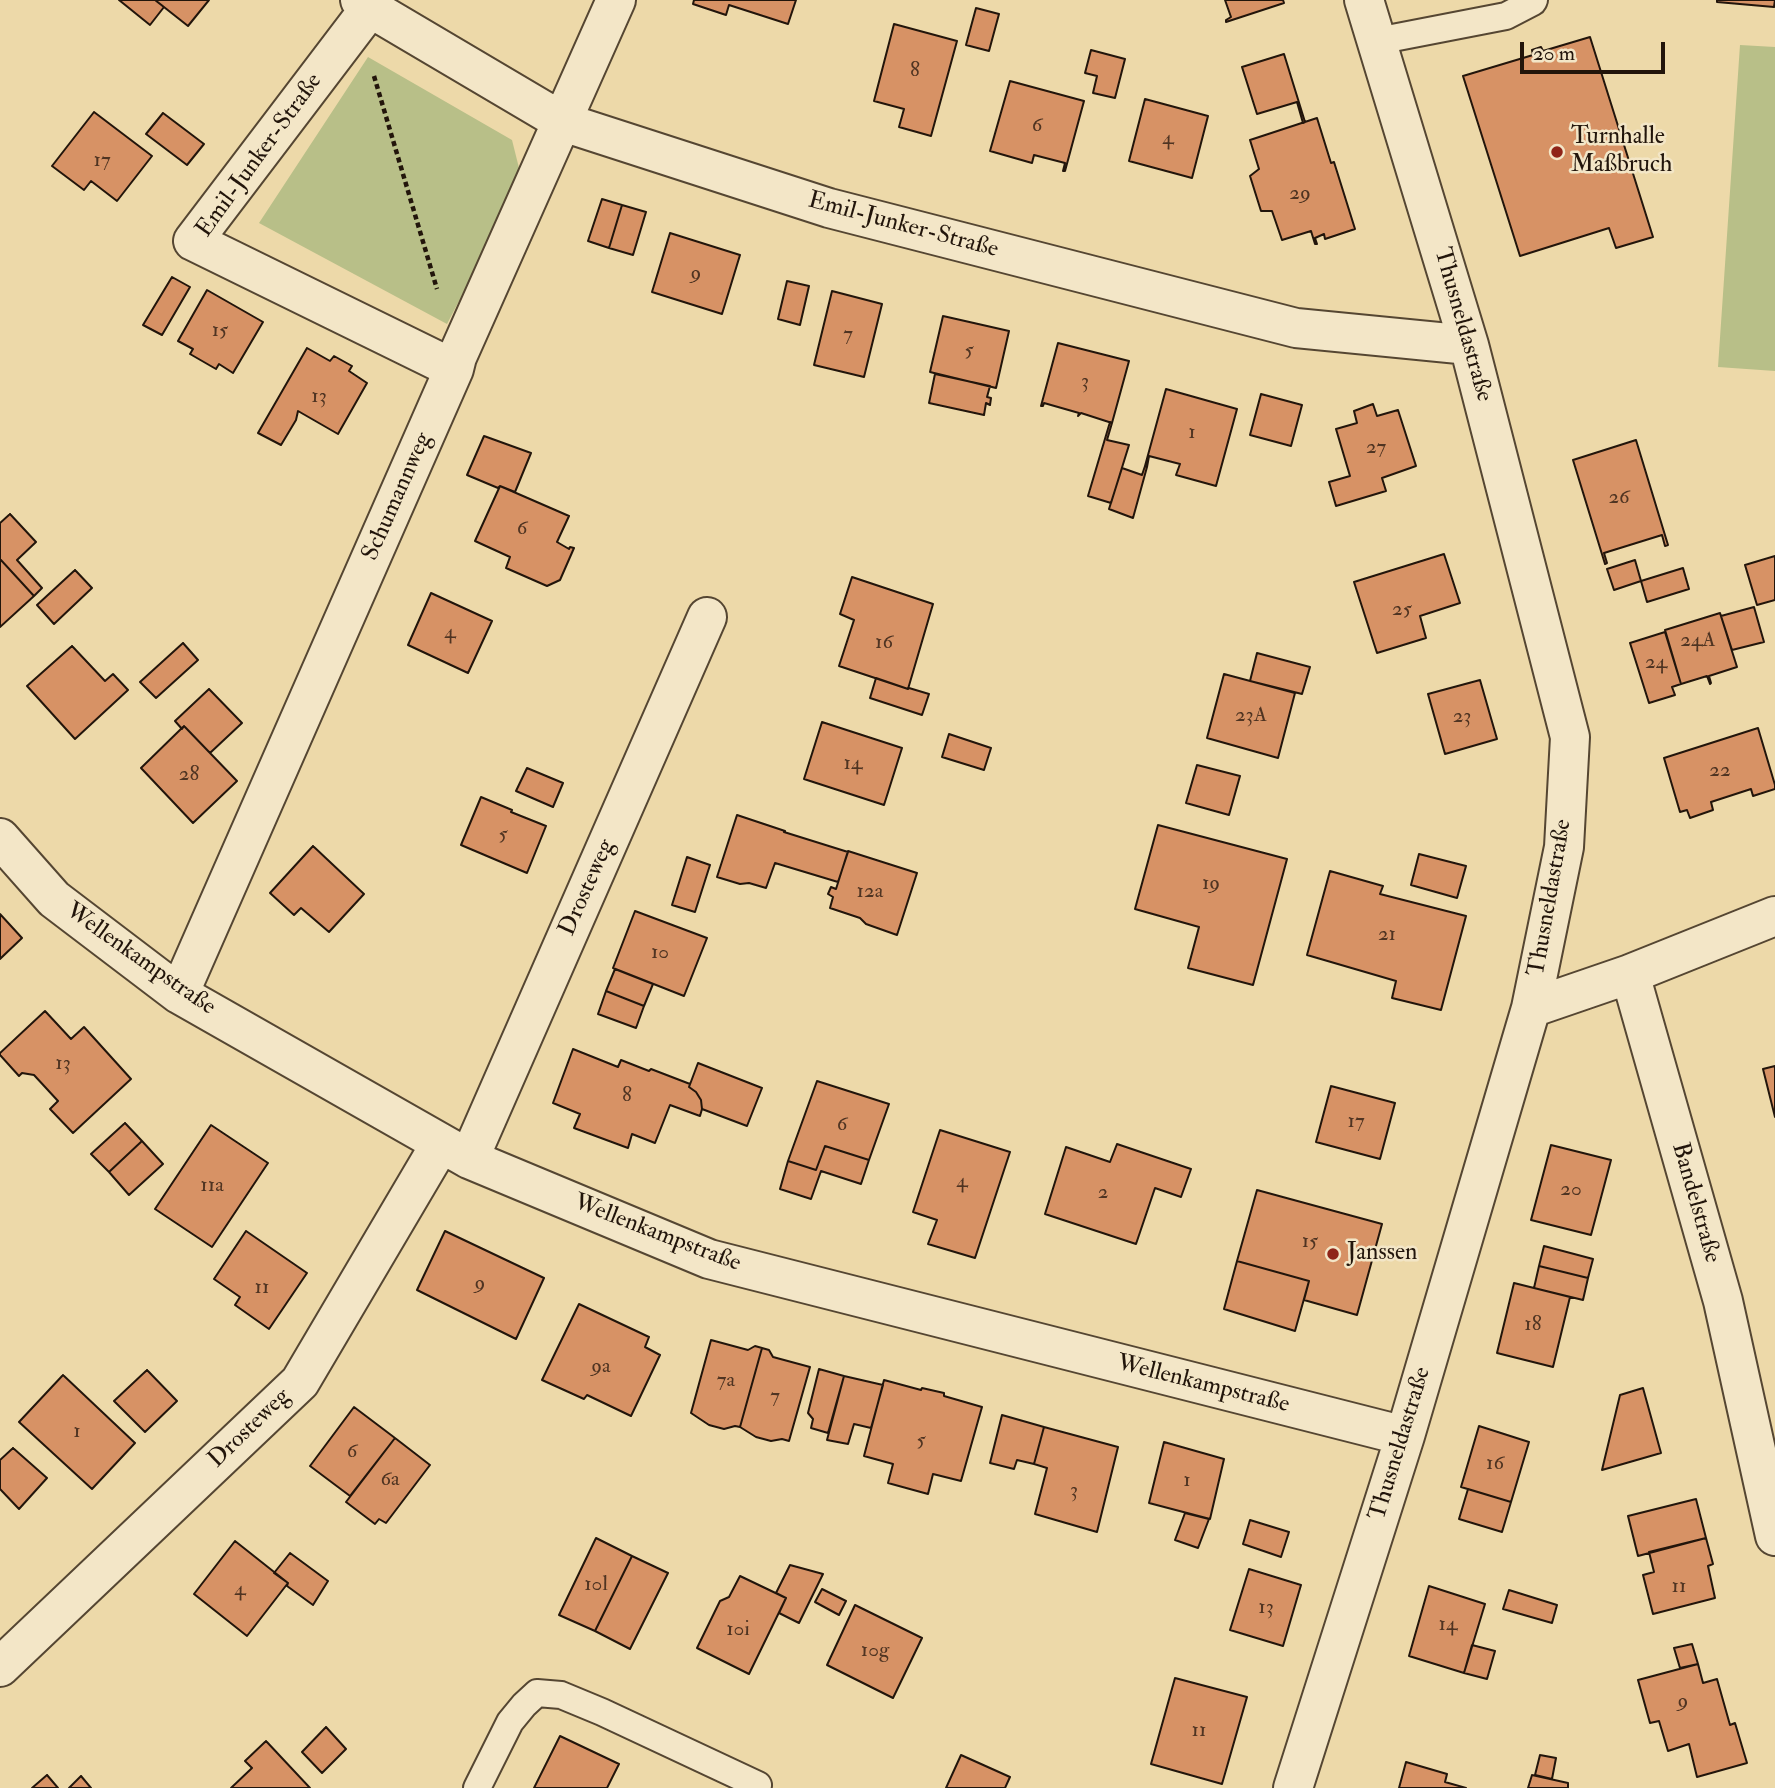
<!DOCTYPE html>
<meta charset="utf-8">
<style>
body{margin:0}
#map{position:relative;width:1775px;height:1788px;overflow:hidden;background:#edd9a9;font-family:"IM FELL Double Pica",serif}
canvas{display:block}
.scale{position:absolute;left:1520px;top:42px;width:145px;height:32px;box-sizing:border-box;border:4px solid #22150b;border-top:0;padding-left:9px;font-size:21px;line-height:24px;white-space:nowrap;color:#22150b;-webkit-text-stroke:5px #f3e6c7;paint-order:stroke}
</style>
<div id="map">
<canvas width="1775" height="1788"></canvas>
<div class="scale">20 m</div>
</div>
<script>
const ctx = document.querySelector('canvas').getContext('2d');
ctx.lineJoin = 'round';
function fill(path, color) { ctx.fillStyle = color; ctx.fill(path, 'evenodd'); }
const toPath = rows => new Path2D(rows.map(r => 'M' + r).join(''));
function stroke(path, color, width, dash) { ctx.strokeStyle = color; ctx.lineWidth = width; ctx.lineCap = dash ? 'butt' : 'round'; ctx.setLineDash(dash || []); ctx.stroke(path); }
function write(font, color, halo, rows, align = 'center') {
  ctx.font = font + ' "IM FELL Double Pica",serif'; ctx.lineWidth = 5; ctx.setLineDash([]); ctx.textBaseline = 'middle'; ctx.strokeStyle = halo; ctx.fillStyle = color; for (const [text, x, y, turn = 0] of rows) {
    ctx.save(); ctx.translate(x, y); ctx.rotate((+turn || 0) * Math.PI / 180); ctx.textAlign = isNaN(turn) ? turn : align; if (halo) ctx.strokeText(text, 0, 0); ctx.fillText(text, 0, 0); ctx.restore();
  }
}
fill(toPath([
 [1740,45,1775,47,1775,371,1718,367],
 [368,57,512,140,522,180,447,324,259,223]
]), '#b8bf88');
const building = toPath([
 [119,0,155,0,164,7,150,25,119,0],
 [155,0,209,0,188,26,155,0],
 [694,0,796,0,788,24,729,5,726,15,693,4,694,0],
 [1225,0,1283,0,1284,3,1226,22,1226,20,1231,17,1225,0],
 [1717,0,1775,0,1774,7,1717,2,1717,0],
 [976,8,999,14,989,51,966,45,976,8],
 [894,24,957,41,931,136,899,127,904,109,874,101,894,24],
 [1590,37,1653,237,1616,248,1609,228,1520,256,1463,76,1533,55,1532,50,1541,47,1543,51,1590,37],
 [1091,50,1125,59,1115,98,1093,93,1097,76,1085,73,1091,50],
 [1284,54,1305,122,1303,123,1297,102,1257,114,1242,67,1284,54],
 [1010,81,1084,101,1065,171,1063,171,1065,163,1034,155,1032,163,990,151,1010,81],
 [1145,99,1208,116,1192,178,1129,161,1145,99],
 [94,112,152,156,117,201,91,181,84,190,52,166,94,112],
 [163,113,204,144,187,165,146,134,163,113],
 [1317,118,1331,163,1334,162,1355,229,1325,239,1324,234,1315,238,1317,244,1315,244,1311,231,1282,240,1272,211,1261,211,1250,176,1259,169,1250,140,1317,118],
 [602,199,622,205,609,248,588,241,602,199],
 [622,205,646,212,633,255,609,248,622,205],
 [670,233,740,255,722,314,652,292,670,233],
 [172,277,190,287,162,335,143,325,172,277],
 [787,281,809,286,800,325,778,319,787,281],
 [207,290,263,322,233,373,219,364,216,369,190,354,193,349,178,341,207,290],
 [832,291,882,304,864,377,814,365,832,291],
 [943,316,1009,331,996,388,930,372,943,316],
 [1058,343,1129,361,1112,423,1081,413,1078,416,1079,413,1044,403,1043,406,1041,406,1058,343],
 [307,348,330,361,334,356,352,366,349,371,367,383,338,434,298,411,296,420,281,445,258,433,307,348],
 [935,374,990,386,987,397,991,398,990,405,986,403,984,415,929,403,935,374],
 [1166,389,1237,409,1216,486,1176,475,1180,464,1149,456,1147,467,1145,466,1166,389],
 [1261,394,1302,405,1291,446,1250,435,1261,394],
 [1373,404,1377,416,1398,410,1416,466,1382,478,1386,491,1336,506,1329,482,1350,476,1336,429,1357,423,1354,411,1373,404],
 [1110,422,1112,423,1107,440,1129,445,1111,503,1088,496,1110,422],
 [484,436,531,453,515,492,500,486,498,488,467,475,484,436],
 [1636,440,1668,545,1665,546,1662,535,1604,553,1607,563,1605,564,1573,460,1636,440],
 [1145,466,1147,467,1133,518,1109,509,1122,468,1142,475,1145,466],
 [500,486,569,516,557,542,569,549,570,547,574,548,560,580,547,586,506,568,510,557,475,541,500,486],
 [10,514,36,542,17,560,42,588,34,596,0,559,0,523,10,514],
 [1444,554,1460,603,1420,616,1426,638,1377,653,1354,582,1444,554],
 [1775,556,1775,600,1757,605,1745,565,1775,556],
 [0,559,34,596,0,627,0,559],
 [1635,560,1641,581,1614,590,1607,569,1635,560],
 [1683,568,1689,589,1647,602,1641,581,1683,568],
 [75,570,92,588,54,624,37,605,75,570],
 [852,577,933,604,908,689,839,666,854,620,840,614,852,577],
 [431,593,492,621,468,673,408,645,431,593],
 [1754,607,1764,642,1732,650,1721,616,1754,607],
 [1720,613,1737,667,1709,676,1711,683,1710,684,1707,676,1681,684,1665,630,1720,613],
 [1665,632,1681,684,1672,687,1675,695,1649,703,1630,643,1665,632],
 [183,643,198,660,156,698,140,682,183,643],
 [72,646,105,681,113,674,128,690,75,739,27,686,72,646],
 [1257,653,1310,667,1302,694,1250,681,1257,653],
 [1224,674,1295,693,1278,758,1207,738,1224,674],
 [876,678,908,689,909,688,929,694,922,715,870,698,876,678],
 [1480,680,1497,739,1445,754,1428,694,1480,680],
 [209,689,242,723,210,753,184,726,182,729,175,721,209,689],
 [822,722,902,748,884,805,804,779,822,722],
 [184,726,237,781,193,823,141,768,184,726],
 [1758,728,1775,785,1775,789,1753,796,1751,789,1711,802,1713,810,1690,818,1687,810,1680,812,1664,758,1758,728],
 [949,734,991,748,984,770,942,757,949,734],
 [1197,765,1240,776,1229,815,1186,803,1197,765],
 [527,768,563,783,553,807,516,791,527,768],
 [481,797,512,810,511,812,546,826,527,873,461,845,481,797],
 [737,815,785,831,784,832,848,852,838,882,775,863,766,888,749,883,740,884,717,877,737,815],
 [1158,825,1287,859,1253,985,1188,968,1199,927,1135,909,1158,825],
 [313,846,364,894,329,932,301,908,294,915,270,893,313,846],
 [848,851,917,873,897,935,866,924,860,918,830,908,833,897,828,894,831,887,836,889,848,851],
 [1419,854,1466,866,1457,898,1411,885,1419,854],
 [687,857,710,865,695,912,672,905,687,857],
 [1330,871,1383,886,1380,894,1466,916,1441,1010,1392,998,1396,981,1307,955,1330,871],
 [635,911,707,938,684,996,613,968,635,911],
 [0,914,22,938,0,959,0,914],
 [615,969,653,984,644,1006,606,991,615,969],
 [606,991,644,1006,636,1028,598,1014,606,991],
 [45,1011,71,1039,84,1027,131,1079,73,1133,50,1109,58,1101,34,1075,22,1073,19,1076,0,1055,0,1053,45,1011],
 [573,1049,618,1067,621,1060,649,1071,651,1069,690,1084,689,1087,696,1092,701,1100,702,1109,700,1116,670,1105,655,1143,632,1134,628,1148,574,1128,580,1114,553,1103,573,1049],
 [698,1063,762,1088,747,1126,702,1109,701,1100,696,1092,689,1087,698,1063],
 [1775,1066,1775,1117,1763,1069,1775,1066],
 [817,1081,889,1104,869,1160,825,1146,816,1170,788,1161,817,1081],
 [1331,1086,1395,1103,1380,1159,1316,1142,1331,1086],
 [125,1123,142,1141,109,1172,91,1154,125,1123],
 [211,1125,268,1163,212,1247,155,1209,211,1125],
 [940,1130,1010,1152,975,1258,928,1244,937,1220,913,1212,940,1130],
 [142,1141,163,1164,129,1195,109,1172,142,1141],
 [1117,1144,1191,1169,1181,1197,1155,1188,1136,1244,1045,1214,1066,1147,1110,1162,1117,1144],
 [1551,1145,1611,1160,1591,1235,1531,1220,1551,1145],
 [825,1146,869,1160,861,1184,821,1171,811,1199,780,1189,788,1161,816,1170,825,1146],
 [1257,1190,1382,1224,1357,1315,1304,1300,1309,1281,1237,1261,1257,1190],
 [246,1231,307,1273,269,1329,235,1305,240,1297,214,1279,246,1231],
 [445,1231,544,1278,516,1339,417,1290,445,1231],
 [1544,1246,1593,1259,1588,1278,1539,1266,1544,1246],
 [1237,1261,1309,1281,1295,1331,1224,1309,1237,1261],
 [1539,1266,1588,1278,1583,1300,1534,1288,1539,1266],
 [1514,1283,1570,1297,1553,1367,1497,1353,1514,1283],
 [579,1304,649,1337,645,1347,660,1355,631,1416,587,1395,584,1399,542,1380,579,1304],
 [711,1340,748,1350,755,1346,762,1348,740,1427,735,1426,724,1429,709,1425,691,1413,711,1340],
 [762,1348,769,1350,773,1357,810,1367,789,1441,782,1439,771,1441,756,1437,740,1427,762,1348],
 [819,1369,844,1376,828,1433,811,1428,813,1419,808,1413,819,1369],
 [147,1370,177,1401,145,1432,114,1401,147,1370],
 [63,1375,135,1443,92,1489,19,1422,63,1375],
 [844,1376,883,1385,871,1428,854,1424,848,1444,827,1440,844,1376],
 [884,1380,921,1390,922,1388,944,1393,944,1396,982,1407,961,1481,933,1474,928,1494,888,1483,893,1464,864,1456,884,1380],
 [1643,1388,1661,1453,1602,1470,1620,1395,1643,1388],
 [354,1407,395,1438,350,1496,310,1466,354,1407],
 [1002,1415,1044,1427,1034,1464,1017,1460,1014,1469,990,1463,1002,1415],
 [1479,1426,1529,1442,1511,1502,1461,1487,1479,1426],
 [1044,1427,1118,1447,1097,1532,1035,1514,1047,1468,1034,1464,1044,1427],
 [395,1438,430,1465,386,1523,379,1519,375,1524,346,1502,395,1438],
 [1164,1442,1224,1459,1210,1519,1149,1503,1164,1442],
 [13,1448,47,1478,19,1509,0,1489,0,1460,13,1448],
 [1468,1489,1511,1502,1502,1532,1459,1519,1468,1489],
 [1696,1499,1706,1538,1638,1556,1628,1516,1696,1499],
 [1185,1513,1209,1519,1198,1548,1175,1540,1185,1513],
 [1250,1520,1289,1532,1281,1557,1243,1544,1250,1520],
 [596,1538,632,1556,595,1631,559,1615,596,1538],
 [1706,1538,1713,1564,1708,1566,1715,1598,1653,1614,1643,1575,1654,1572,1649,1552,1706,1538],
 [235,1541,288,1583,247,1636,194,1594,235,1541],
 [290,1553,328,1581,313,1605,287,1586,288,1583,274,1573,290,1553],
 [632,1556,668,1573,630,1649,595,1631,632,1556],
 [790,1565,823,1574,799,1623,779,1613,786,1598,776,1593,790,1565],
 [1249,1569,1301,1585,1283,1646,1230,1630,1249,1569],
 [740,1576,786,1598,749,1674,697,1648,720,1601,729,1597,740,1576],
 [1429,1586,1485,1604,1464,1673,1409,1656,1429,1586],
 [822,1589,846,1601,839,1615,815,1602,822,1589],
 [1509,1590,1557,1605,1552,1623,1503,1609,1509,1590],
 [855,1605,922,1638,893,1698,827,1665,855,1605],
 [1692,1644,1698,1664,1680,1668,1674,1648,1692,1644],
 [1472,1645,1495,1651,1487,1679,1464,1673,1472,1645],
 [1698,1664,1703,1683,1717,1679,1730,1725,1735,1723,1747,1763,1697,1777,1689,1744,1668,1751,1659,1721,1650,1723,1638,1680,1698,1664],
 [1175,1678,1247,1697,1222,1784,1151,1764,1175,1678],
 [326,1727,346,1749,322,1773,302,1752,326,1727],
 [560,1736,619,1764,607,1788,534,1788,560,1736],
 [266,1741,310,1788,231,1788,252,1768,245,1761,266,1741],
 [961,1755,1010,1777,1005,1788,946,1788,961,1755],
 [1540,1755,1556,1758,1552,1779,1535,1775,1540,1755],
 [1406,1762,1447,1774,1445,1782,1466,1788,1399,1788,1406,1762],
 [47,1775,58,1788,32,1788,47,1775],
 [1532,1775,1568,1783,1568,1788,1528,1788,1532,1775],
 [81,1776,91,1788,69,1788,81,1776]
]);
fill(building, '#d79265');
stroke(building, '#22150b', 2);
const service = toPath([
 [1377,41,1506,16,1533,2,1534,0],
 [477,1788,510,1722,524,1705,537,1693,561,1695,602,1712,758,1785]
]);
const minor = toPath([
 [360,0,370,8,563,122,829,208,1296,328,1469,345],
 [370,8,193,241,454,369],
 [0,838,54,899,179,994,469,1159,709,1259,1405,1436],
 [1630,974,1775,916],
 [179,994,454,369,457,357,616,0],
 [1531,1008,1630,974,1723,1301,1775,1536],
 [469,1159,707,617],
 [0,1667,300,1382,441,1143],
 [1293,1788,1405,1436,1531,1008,1564,847,1570,737,1469,345,1364,0]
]);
stroke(service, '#554632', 30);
stroke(minor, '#554632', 42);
stroke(toPath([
 [374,76,437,289]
]), '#22150b', 4.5, [5, 3.5]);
stroke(service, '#f3e6c7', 26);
stroke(minor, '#f3e6c7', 38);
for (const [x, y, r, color] of [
 [1557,152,7,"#8f2418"],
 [1333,1254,7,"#8f2418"]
]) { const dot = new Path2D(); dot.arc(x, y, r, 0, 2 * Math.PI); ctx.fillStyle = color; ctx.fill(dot); stroke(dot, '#f3e6c7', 2.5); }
write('21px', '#4f3422', null, [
 ["8",915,71],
 ["6",1037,126],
 ["4",1168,139],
 ["17",102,161],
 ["29",1300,194],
 ["9",696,274],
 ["15",220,331],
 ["7",848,335],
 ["5",969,351],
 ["3",1085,382],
 ["13",319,397],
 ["1",1192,433],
 ["27",1376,448],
 ["26",1619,498],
 ["6",522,529],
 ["25",1402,610],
 ["4",450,633],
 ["24A",1698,641],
 ["16",884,643],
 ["24",1656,663],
 ["23A",1251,716],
 ["23",1462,717],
 ["14",853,764],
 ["22",1720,771],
 ["28",189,775],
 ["5",503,835],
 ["19",1211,884],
 ["12a",870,892],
 ["21",1387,935],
 ["10",660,953],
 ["13",63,1064],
 ["8",627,1096],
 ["17",1356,1122],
 ["6",842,1125],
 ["4",962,1182],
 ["11a",212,1186],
 ["20",1571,1190],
 ["2",1103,1193],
 ["15",1310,1242],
 ["9",480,1284],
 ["11",262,1288],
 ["18",1533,1325],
 ["9a",601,1367],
 ["7a",726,1381],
 ["7",775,1397],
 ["1",77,1432],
 ["5",921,1441],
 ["6",352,1452],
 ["16",1495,1464],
 ["6a",390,1480],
 ["1",1187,1481],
 ["3",1074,1491],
 ["10l",596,1585],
 ["11",1679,1587],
 ["4",240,1590],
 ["13",1266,1608],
 ["14",1448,1625],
 ["10i",738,1630],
 ["10g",875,1651],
 ["9",1683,1702],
 ["11",1199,1731]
]);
write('24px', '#22150b', '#f3e6c7', [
 ["Turnhalle",1571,138],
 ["Maßbruch",1571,166],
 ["Janssen",1347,1254]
], 'left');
write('24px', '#22150b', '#f3e6c7', [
 ["Emil-Junker-Straße",260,156,-54],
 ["Emil-Junker-Straße",903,226,15],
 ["Thusneldastraße",1462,325,74],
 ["Schumannweg",398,497,-66],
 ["Drosteweg",588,888,-66],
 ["Thusneldastraße",1551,898,-80],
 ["Wellenkampstraße",140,960,35],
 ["Bandelstraße",1695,1203,74],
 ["Wellenkampstraße",657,1234,21],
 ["Wellenkampstraße",1203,1385,14],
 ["Drosteweg",250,1429,-44],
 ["Thusneldastraße",1401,1444,-73]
]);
</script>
